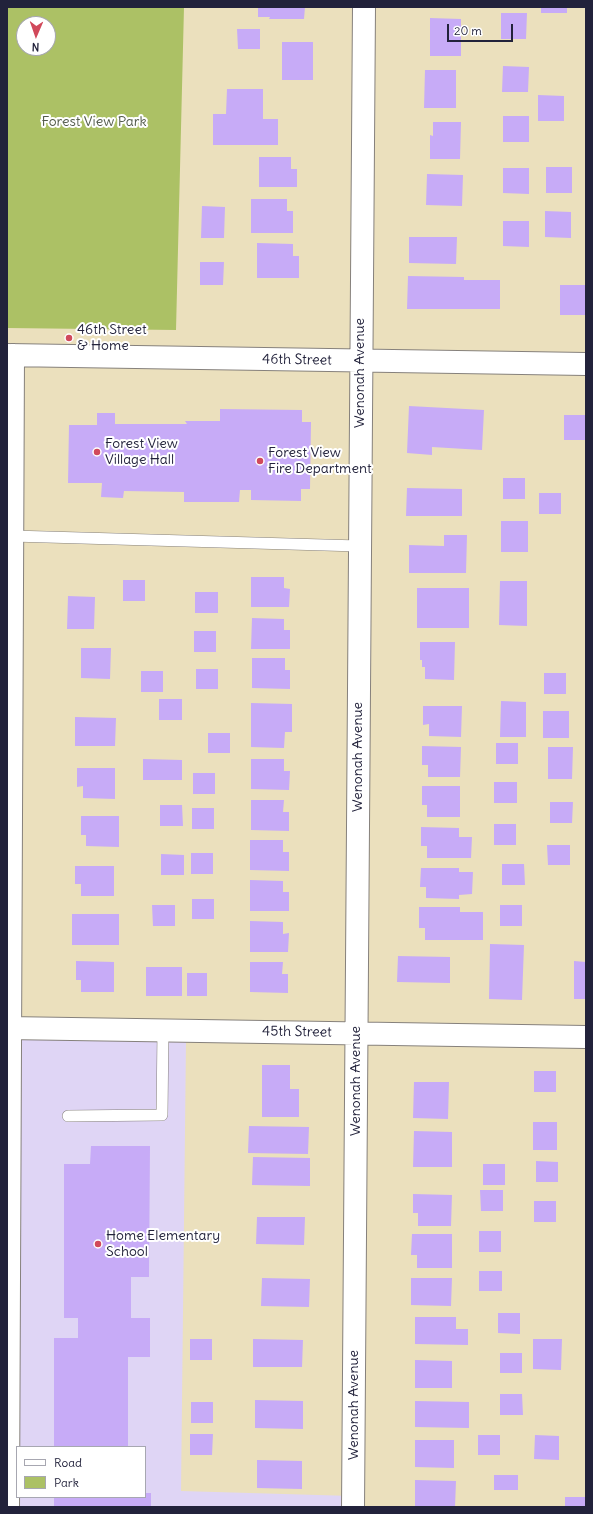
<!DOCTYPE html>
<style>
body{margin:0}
#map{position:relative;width:593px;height:1514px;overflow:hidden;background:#ebe0bd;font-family:Delius,sans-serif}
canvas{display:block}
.frame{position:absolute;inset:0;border:8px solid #22223b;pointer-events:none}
.legend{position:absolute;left:16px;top:1446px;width:130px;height:52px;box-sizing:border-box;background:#fff;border:1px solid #a7a7b1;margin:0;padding:5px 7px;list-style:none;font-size:12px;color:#22223b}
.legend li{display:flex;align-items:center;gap:8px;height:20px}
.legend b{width:20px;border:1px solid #a7a7b1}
.north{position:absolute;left:16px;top:16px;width:40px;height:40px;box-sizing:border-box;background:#fff;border:1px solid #a7a7b1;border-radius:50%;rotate:182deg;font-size:11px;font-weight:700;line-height:16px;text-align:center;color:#22223b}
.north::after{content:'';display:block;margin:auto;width:14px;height:18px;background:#d1495b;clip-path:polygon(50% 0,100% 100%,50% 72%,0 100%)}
.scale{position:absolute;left:447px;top:24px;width:66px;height:18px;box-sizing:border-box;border:2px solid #22223b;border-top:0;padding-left:5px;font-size:12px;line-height:14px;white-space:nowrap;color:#22223b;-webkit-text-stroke:3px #fff;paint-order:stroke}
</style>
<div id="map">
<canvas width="593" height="1514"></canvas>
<div class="frame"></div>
<ul class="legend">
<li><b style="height:5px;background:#fff"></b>Road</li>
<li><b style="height:11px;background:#acc165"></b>Park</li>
</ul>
<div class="north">N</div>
<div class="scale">20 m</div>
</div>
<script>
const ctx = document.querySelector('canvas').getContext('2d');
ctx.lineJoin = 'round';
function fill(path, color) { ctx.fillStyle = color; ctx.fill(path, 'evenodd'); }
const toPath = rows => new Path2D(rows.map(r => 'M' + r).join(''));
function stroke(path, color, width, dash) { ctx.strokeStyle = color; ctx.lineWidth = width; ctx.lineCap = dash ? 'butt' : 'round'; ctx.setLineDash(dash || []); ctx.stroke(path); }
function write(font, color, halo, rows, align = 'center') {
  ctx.font = font + ' Delius,sans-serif'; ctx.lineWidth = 4; ctx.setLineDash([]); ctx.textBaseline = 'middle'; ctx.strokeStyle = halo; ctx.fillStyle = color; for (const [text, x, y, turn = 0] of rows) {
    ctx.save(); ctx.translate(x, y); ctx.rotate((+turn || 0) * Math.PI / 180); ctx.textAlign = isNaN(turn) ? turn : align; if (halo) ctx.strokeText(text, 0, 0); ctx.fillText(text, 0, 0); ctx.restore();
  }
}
fill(toPath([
 [15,1038,186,1040,181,1491,352,1496,352,1507,10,1507],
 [17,1447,145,1447,145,1497,17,1497]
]), '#dfd5f5');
fill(toPath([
 [7,7,184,7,176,330,7,328],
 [24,24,48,24,48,48,24,48]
]), '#acc165');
fill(toPath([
 [258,7,305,7,304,19,269,19,270,17,258,17],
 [541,7,567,7,567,13,541,13],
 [501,13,527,13,526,39,501,39],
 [430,18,461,19,461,56,430,56],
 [237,29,260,29,260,49,238,49],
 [282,42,313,42,313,80,282,80],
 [503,66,529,67,528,92,502,92],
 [425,70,456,70,456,108,424,108],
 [227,89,263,89,263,119,278,119,278,145,213,145,213,114,226,114],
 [538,95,564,96,564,121,538,121],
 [503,116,529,116,529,142,503,142],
 [433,122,461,122,460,159,430,159,430,135,433,136],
 [259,157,291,157,291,169,297,169,297,187,259,187],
 [546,167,572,167,572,193,546,193],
 [503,168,529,168,529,194,503,193],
 [427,174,463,175,462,206,426,205],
 [251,199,287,199,287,211,293,211,293,233,251,233],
 [202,206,225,207,224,238,201,238],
 [545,211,571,212,571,238,545,237],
 [503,221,529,221,529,247,503,246],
 [409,237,457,237,456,264,409,263],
 [257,243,293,244,293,256,299,256,299,278,257,278],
 [200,262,224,262,223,285,200,285],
 [408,276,464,277,464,280,500,280,500,309,407,309],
 [560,285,586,285,586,315,560,315],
 [409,406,484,410,482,450,432,447,432,455,407,453],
 [220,409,302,410,302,422,311,422,310,489,301,489,301,501,251,500,251,490,240,490,239,502,184,502,184,492,124,491,123,498,101,497,102,483,68,483,69,425,97,425,97,413,115,413,115,424,187,424,185,421,220,421],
 [564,415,586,415,586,440,564,440],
 [503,478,525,478,525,499,503,499],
 [407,488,462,489,462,516,406,516],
 [539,493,561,493,561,514,539,514],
 [501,521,528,521,528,552,501,552],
 [444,535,467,535,466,573,409,573,409,545,444,546],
 [251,577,284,577,284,588,290,589,289,607,251,607],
 [123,580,145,580,145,601,123,601],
 [500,581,527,581,527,626,499,625],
 [417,588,469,588,469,628,417,628],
 [195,592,218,592,218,613,195,613],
 [68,596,95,597,94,629,67,629],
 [252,618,284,619,284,630,290,630,290,649,251,649],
 [194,631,216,631,216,652,194,652],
 [420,642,455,642,454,680,425,679,425,667,422,667,422,660,420,660],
 [81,648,111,648,110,679,81,678],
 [252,658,285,658,285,670,290,670,290,689,252,688],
 [196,669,218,669,218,689,196,689],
 [141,671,163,671,163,692,141,692],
 [544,673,566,673,566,694,544,694],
 [159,699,182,699,182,720,159,720],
 [501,701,526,702,526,737,500,737],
 [251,703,292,704,292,732,285,732,284,748,251,747],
 [423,706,462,706,461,737,429,736,429,724,423,725],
 [543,711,569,711,569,738,543,738],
 [75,717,116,718,115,746,75,746],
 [208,733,230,733,230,753,208,753],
 [496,743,518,743,518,764,496,764],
 [422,746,461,747,460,777,428,777,428,765,422,765],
 [548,747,573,747,572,779,548,779],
 [143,759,182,760,182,780,143,780],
 [251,759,284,759,284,771,290,771,289,790,251,789],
 [77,768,115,768,115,799,83,798,83,786,77,787],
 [193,773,215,773,215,794,193,794],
 [494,782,517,782,517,803,494,803],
 [422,786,460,786,460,817,427,817,427,805,422,805],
 [251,800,284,800,283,812,289,812,289,831,251,830],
 [550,802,573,802,572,823,550,823],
 [160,805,182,805,183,826,160,826],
 [192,808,214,808,214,829,192,829],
 [81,816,119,816,119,847,86,846,86,835,81,835],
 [494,824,516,824,516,845,494,845],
 [421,827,459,828,459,837,472,837,471,858,427,858,427,846,421,846],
 [250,840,283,840,283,852,289,852,289,871,250,870],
 [547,845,570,845,570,865,548,865],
 [191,853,213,853,213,874,191,874],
 [161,854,184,855,184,875,161,875],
 [502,864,524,864,525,885,502,885],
 [75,866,114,866,114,896,81,896,81,884,75,884],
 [421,868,459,868,459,872,473,872,472,894,459,895,459,899,426,898,426,887,420,887],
 [250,880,283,881,283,892,289,892,289,911,250,911],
 [192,899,214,899,214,919,192,919],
 [152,905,175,905,175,926,153,926],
 [500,905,522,905,522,926,500,926],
 [419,907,460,907,460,912,483,912,483,940,425,940,425,928,419,928],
 [72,914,119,914,119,945,72,945],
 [250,921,283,922,283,934,289,933,288,952,250,952],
 [490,944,524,945,522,1000,489,999],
 [398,956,450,957,450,983,397,982],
 [76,961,114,962,114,992,81,992,81,980,76,980],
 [574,961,586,962,586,999,574,999],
 [250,962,283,962,282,974,288,974,288,993,250,992],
 [146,967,182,967,182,996,146,996],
 [187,973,207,973,207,996,187,996],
 [262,1065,290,1065,290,1089,299,1089,299,1117,262,1117],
 [534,1071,556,1071,556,1092,534,1092],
 [414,1082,449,1082,448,1119,413,1118],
 [533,1122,557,1122,557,1150,533,1150],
 [249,1126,309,1127,308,1154,248,1153],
 [414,1131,452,1132,452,1167,413,1167],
 [91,1146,150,1146,149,1277,131,1277,131,1318,150,1318,150,1357,128,1357,128,1447,54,1447,54,1338,78,1338,78,1318,64,1318,64,1164,90,1164],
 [253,1157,310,1158,310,1186,252,1185],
 [536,1161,558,1162,558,1182,536,1182],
 [483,1164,505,1164,505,1185,483,1185],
 [480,1190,503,1190,503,1211,481,1211],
 [413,1194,452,1195,451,1226,418,1226,418,1213,413,1213],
 [534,1201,556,1201,556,1222,534,1222],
 [257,1217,305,1217,304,1245,256,1244],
 [479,1231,501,1231,501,1252,479,1252],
 [412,1234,452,1234,452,1268,417,1268,417,1255,411,1255],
 [479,1271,502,1271,502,1291,479,1291],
 [262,1278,310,1279,309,1307,261,1306],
 [411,1278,452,1278,451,1306,411,1305],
 [498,1313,520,1313,520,1334,498,1333],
 [415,1317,456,1317,456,1329,468,1329,468,1345,415,1344],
 [190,1339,212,1339,212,1360,190,1360],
 [253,1339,303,1340,302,1367,253,1367],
 [533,1339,562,1339,561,1370,533,1369],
 [500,1353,522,1353,522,1373,500,1373],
 [415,1360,452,1361,452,1388,415,1388],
 [500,1394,522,1394,523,1415,500,1415],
 [255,1400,303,1401,303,1429,255,1428],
 [415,1401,469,1402,469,1428,415,1427],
 [191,1402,213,1402,213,1423,191,1423],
 [190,1434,213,1434,212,1455,190,1455],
 [478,1435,500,1435,500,1455,478,1455],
 [535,1435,559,1436,559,1460,534,1459],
 [415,1440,454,1440,454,1468,415,1467],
 [257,1460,302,1461,302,1489,257,1488],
 [494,1475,518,1475,518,1490,494,1490],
 [415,1480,456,1481,455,1507,415,1507],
 [145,1493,151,1493,151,1507,54,1507,54,1497,145,1497],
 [565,1497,586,1497,586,1507,565,1507]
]), '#c7abf7');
const lane = toPath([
 [12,536,359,546],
 [68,1116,162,1115,163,1030]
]);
const street = toPath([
 [7,355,586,364],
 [7,1028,586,1037],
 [8,1507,13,355],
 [353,1507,364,7]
]);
stroke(lane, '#86817c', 12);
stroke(street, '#86817c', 24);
stroke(lane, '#fff', 11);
stroke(street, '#fff', 22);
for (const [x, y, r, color] of [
 [69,338,4,"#d1495b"],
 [97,452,4,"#d1495b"],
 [260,461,4,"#d1495b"],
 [98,1244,4,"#d1495b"]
]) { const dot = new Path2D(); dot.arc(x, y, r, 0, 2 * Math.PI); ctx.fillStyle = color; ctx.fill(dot); stroke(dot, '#fff', 1.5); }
write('14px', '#525a4a', '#fff', [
 ["Forest View Park",94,122]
]);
write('14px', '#22223b', '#fff', [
 ["46th Street",77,330],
 ["& Home",77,346],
 ["Forest View",105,444],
 ["Village Hall",105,460],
 ["Forest View",268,453],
 ["Fire Department",268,469],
 ["Home Elementary",106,1236],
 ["School",106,1252]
], 'left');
write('14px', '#22223b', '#fff', [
 ["46th Street",297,360,1],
 ["Wenonah Avenue",360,373,-90],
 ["Wenonah Avenue",358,757,-90],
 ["45th Street",297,1032,1],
 ["Wenonah Avenue",356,1081,-90],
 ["Wenonah Avenue",354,1405,-90]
]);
</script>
